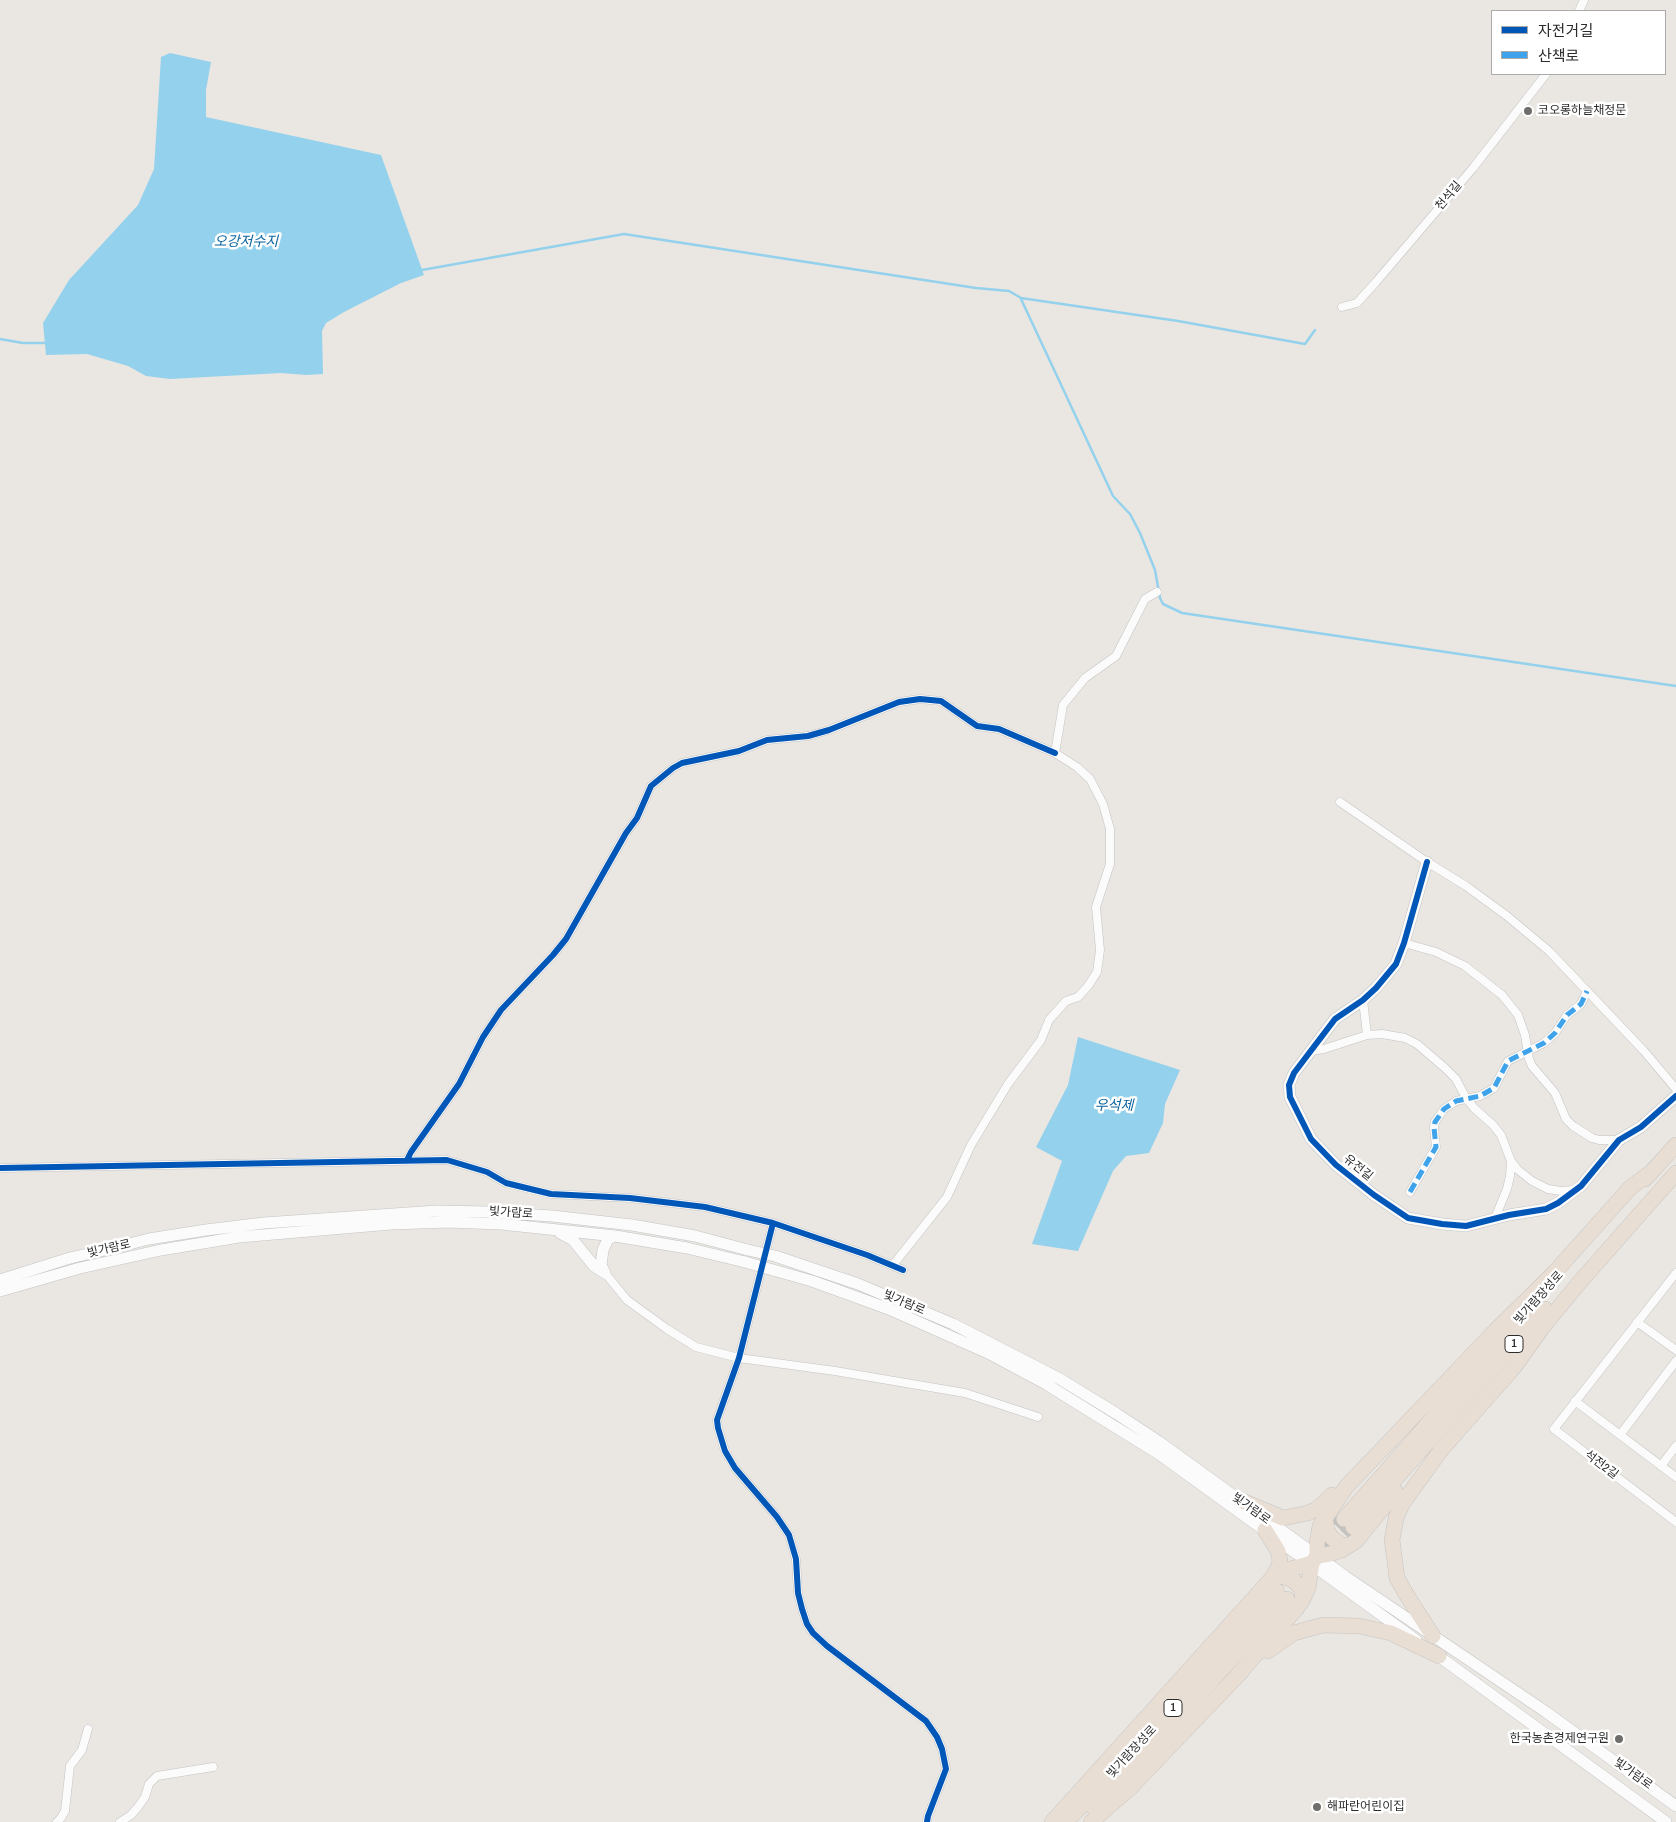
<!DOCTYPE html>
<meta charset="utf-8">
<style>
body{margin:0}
#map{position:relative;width:1676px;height:1822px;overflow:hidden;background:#eae7e2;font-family:"Archivo Narrow","Noto Sans KR",sans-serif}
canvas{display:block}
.legend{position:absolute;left:1491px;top:10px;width:175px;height:65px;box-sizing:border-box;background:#fff;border:1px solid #ababab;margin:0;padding:6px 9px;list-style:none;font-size:15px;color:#2c2c2c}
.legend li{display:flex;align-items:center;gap:10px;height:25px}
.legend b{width:25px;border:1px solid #ababab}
</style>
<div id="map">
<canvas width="1676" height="1822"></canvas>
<ul class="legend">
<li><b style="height:6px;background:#0057b8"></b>자전거길</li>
<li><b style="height:6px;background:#3ea3eb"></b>산책로</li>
</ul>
</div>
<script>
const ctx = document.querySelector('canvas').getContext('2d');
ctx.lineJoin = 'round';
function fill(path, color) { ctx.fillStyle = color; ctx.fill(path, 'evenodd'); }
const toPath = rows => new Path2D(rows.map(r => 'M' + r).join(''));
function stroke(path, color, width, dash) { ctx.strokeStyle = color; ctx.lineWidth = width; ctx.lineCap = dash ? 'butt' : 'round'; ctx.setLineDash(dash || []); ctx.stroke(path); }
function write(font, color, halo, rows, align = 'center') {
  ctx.font = font + ' "Archivo Narrow","Noto Sans KR",sans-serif'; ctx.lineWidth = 5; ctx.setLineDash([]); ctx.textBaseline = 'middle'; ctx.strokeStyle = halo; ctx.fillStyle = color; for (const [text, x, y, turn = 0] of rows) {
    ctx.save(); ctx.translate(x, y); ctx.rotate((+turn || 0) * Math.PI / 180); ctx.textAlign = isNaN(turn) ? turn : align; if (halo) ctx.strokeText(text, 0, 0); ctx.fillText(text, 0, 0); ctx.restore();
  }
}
fill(toPath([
 [170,53,211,62,206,90,206,117,381,155,424,275,401,283,344,312,326,323,322,331,323,374,306,375,281,373,170,379,146,376,128,366,87,354,46,355,43,323,69,280,138,205,154,169,161,57],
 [1078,1037,1180,1070,1165,1104,1163,1123,1149,1153,1126,1156,1113,1171,1078,1251,1032,1244,1062,1161,1036,1147,1068,1085]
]), '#94d1ec');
stroke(toPath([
 [422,270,624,234,976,288,1009,291,1021,298,1178,321,1305,344,1315,330],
 [1021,299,1113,496,1130,514,1140,533,1155,570,1160,598,1163,604,1182,613,1676,686],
 [0,339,23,343,44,343]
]), '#94d1ec', 2.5);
stroke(toPath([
 [1321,1543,1344,1519],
 [1330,1552,1353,1527]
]), '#c4c2be', 15, [15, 8]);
const street = toPath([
 [1579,11,1584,0],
 [1342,307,1357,303,1376,282,1473,168,1546,74],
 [1340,802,1427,862,1466,886,1507,916,1549,951,1644,1051,1676,1089],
 [1404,943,1436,952,1465,966,1502,995,1518,1015,1525,1035,1529,1059,1532,1066,1555,1093,1566,1119,1573,1126,1592,1138,1599,1140,1619,1140],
 [1363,1000,1367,1035],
 [1311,1051,1324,1049,1367,1035,1382,1034,1405,1038,1417,1044,1445,1068,1456,1079,1466,1098,1474,1108,1493,1125,1501,1135,1511,1161,1517,1169,1532,1181,1548,1189,1561,1191,1574,1190],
 [407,1160,411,1152,459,1084,483,1037,501,1010,553,955,566,939,626,833,637,818,651,786,673,768,682,763,739,751,767,740,808,736,829,730,899,702,920,699,941,701,977,726,999,729,1055,753],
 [0,1168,447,1160,487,1172,506,1183,551,1194,630,1198,705,1207,773,1223,867,1255,903,1270],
 [1410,1192,1436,1147,1434,1128,1435,1122,1444,1109,1456,1101,1480,1096,1494,1088,1508,1061,1544,1043,1555,1033,1567,1015,1581,1004,1587,991],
 [1495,1218,1507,1189,1510,1176,1511,1161],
 [773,1223,739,1358,717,1420,718,1428,725,1451,735,1468,777,1517,789,1535,796,1559,798,1593,802,1609,807,1624,813,1633,827,1646,926,1721,937,1737,942,1749,946,1769,928,1816,927,1822],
 [893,1265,947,1197,971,1145,1008,1084,1041,1040,1049,1020,1066,1001,1078,997,1088,986,1097,972,1100,950,1096,907,1110,864,1110,829,1103,804,1090,779,1077,767,1055,753,1063,705,1085,678,1116,656,1145,599,1157,592],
 [605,1273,627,1300,667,1329,696,1347,739,1358,835,1371,965,1393,1038,1417],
 [1676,1273,1554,1429,1676,1522],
 [1637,1322,1676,1350],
 [1575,1401,1676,1477],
 [1620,1435,1676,1361],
 [1661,1466,1676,1446],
 [57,1822,61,1818,65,1811,70,1766,82,1750,88,1729],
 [120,1822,131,1815,138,1807,145,1797,149,1784,157,1776,213,1767]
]);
const secondary = toPath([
 [1427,862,1404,943,1396,964,1376,988,1363,1000,1335,1019,1294,1073,1289,1085,1290,1097,1311,1139,1336,1165,1374,1195,1408,1218,1442,1224,1466,1226,1509,1215,1546,1209,1558,1203,1581,1186,1619,1140,1641,1127,1676,1096],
 [560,1233,573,1240,594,1266,605,1273],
 [775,1256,858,1284,953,1324,1060,1379,1117,1414,1158,1441,1346,1577,1546,1712,1676,1806],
 [773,1270,812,1281,889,1309,988,1353,1046,1384,1159,1454,1416,1640],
 [605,1273,601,1265,603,1250,608,1239,615,1236],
 [0,1280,70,1258,109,1249,149,1239,206,1230,264,1223,437,1211,487,1212,552,1216,632,1225,695,1236,748,1250],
 [0,1291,80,1268,161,1250,239,1237,391,1224,448,1222,501,1224,615,1236,687,1248,745,1262],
 [1433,1652,1666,1822]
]);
const highway = toPath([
 [1645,1179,1676,1145],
 [1240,1500,1283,1518,1308,1513,1317,1509,1332,1495],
 [1325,1517,1327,1531,1332,1538,1342,1545,1348,1546],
 [1344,1519,1523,1316],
 [1353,1527,1545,1309],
 [1317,1556,1330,1554,1342,1550,1356,1541,1396,1492],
 [1274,1577,1287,1570,1312,1563],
 [1272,1578,1281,1576,1293,1580,1301,1588,1303,1599],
 [1433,1636,1406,1594,1397,1578,1392,1540,1396,1518,1402,1504,1441,1450,1515,1366,1542,1328,1579,1283,1676,1173],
 [1268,1651,1294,1633,1323,1625,1359,1626,1391,1633,1439,1656],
 [1236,1677,1297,1608,1303,1599,1308,1588,1312,1563,1317,1556,1317,1543,1320,1526,1346,1487,1496,1330,1554,1273,1630,1188,1651,1172],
 [1094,1808,1287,1599],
 [1052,1822,1272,1578,1279,1566,1280,1560,1278,1551,1265,1530],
 [1066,1822,1129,1756,1277,1591],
 [1091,1822,1130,1788,1242,1671]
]);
stroke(street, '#c3c3c3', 9);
stroke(secondary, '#c3c3c3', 12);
stroke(highway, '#c6c4c2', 16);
stroke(street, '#fcfbfb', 8);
stroke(secondary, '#fcfbfb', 11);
stroke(highway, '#e9ded4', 15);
const secondaryBridge = toPath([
 [748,1250,775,1256],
 [745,1262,773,1270]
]);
stroke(secondaryBridge, '#c3c3c3', 12, []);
stroke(secondaryBridge, '#fcfbfb', 11);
stroke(toPath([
 [1410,1192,1436,1147,1434,1128,1435,1122,1444,1109,1456,1101,1480,1096,1494,1088,1508,1061,1544,1043,1555,1033,1567,1015,1581,1004,1587,991]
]), '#3ea3eb', 5, [10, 5]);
stroke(toPath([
 [1427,862,1404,943,1396,964,1376,988,1363,1000,1335,1019,1294,1073,1289,1085,1290,1097,1311,1139,1336,1165,1374,1195,1408,1218,1442,1224,1466,1226,1509,1215,1546,1209,1558,1203,1581,1186,1619,1140,1641,1127,1676,1096],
 [407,1160,411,1152,459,1084,483,1037,501,1010,553,955,566,939,626,833,637,818,651,786,673,768,682,763,739,751,767,740,808,736,829,730,899,702,920,699,941,701,977,726,999,729,1055,753],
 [0,1168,447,1160,487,1172,506,1183,551,1194,630,1198,705,1207,773,1223,867,1255,903,1270],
 [773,1223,739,1358,717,1420,718,1428,725,1451,735,1468,777,1517,789,1535,796,1559,798,1593,802,1609,807,1624,813,1633,827,1646,926,1721,937,1737,942,1749,946,1769,928,1816,927,1822]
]), '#0057b8', 6);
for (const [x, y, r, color] of [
 [1528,111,5,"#6e6d6c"],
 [1619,1739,5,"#6e6d6c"],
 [1317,1807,5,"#6e6d6c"]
]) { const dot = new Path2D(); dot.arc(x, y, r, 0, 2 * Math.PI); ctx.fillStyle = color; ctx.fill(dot); stroke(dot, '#fff', 2); }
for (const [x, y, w] of [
 [1514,1344,18],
 [1173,1708,18]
]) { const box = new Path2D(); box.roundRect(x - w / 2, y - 8.5, w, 17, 4); ctx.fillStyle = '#fff'; ctx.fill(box); stroke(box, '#2c2c2c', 1); }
write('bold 11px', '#2c2c2c', null, [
 ["1",1514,1344],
 ["1",1173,1708]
]);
write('12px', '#2c2c2c', '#fff', [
 ["코오롱하늘채정문",1538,111],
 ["한국농촌경제연구원",1609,1739,"right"],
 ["해파란어린이집",1327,1807]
], 'left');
write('12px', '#2c2c2c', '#fff', [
 ["천석길",1449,196,-50],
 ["유전길",1358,1168,39],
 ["빛가람로",511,1213,4],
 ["빛가람로",109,1249,-13],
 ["빛가람장성로",1539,1298,-48],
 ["빛가람로",904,1303,23],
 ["석전2길",1601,1465,37],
 ["빛가람로",1251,1509,36],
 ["빛가람장성로",1132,1752,-47],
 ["빛가람로",1633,1774,36]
]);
write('italic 14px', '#0b64a0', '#fff', [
 ["오강저수지",246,242],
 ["우석제",1114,1106]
]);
</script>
